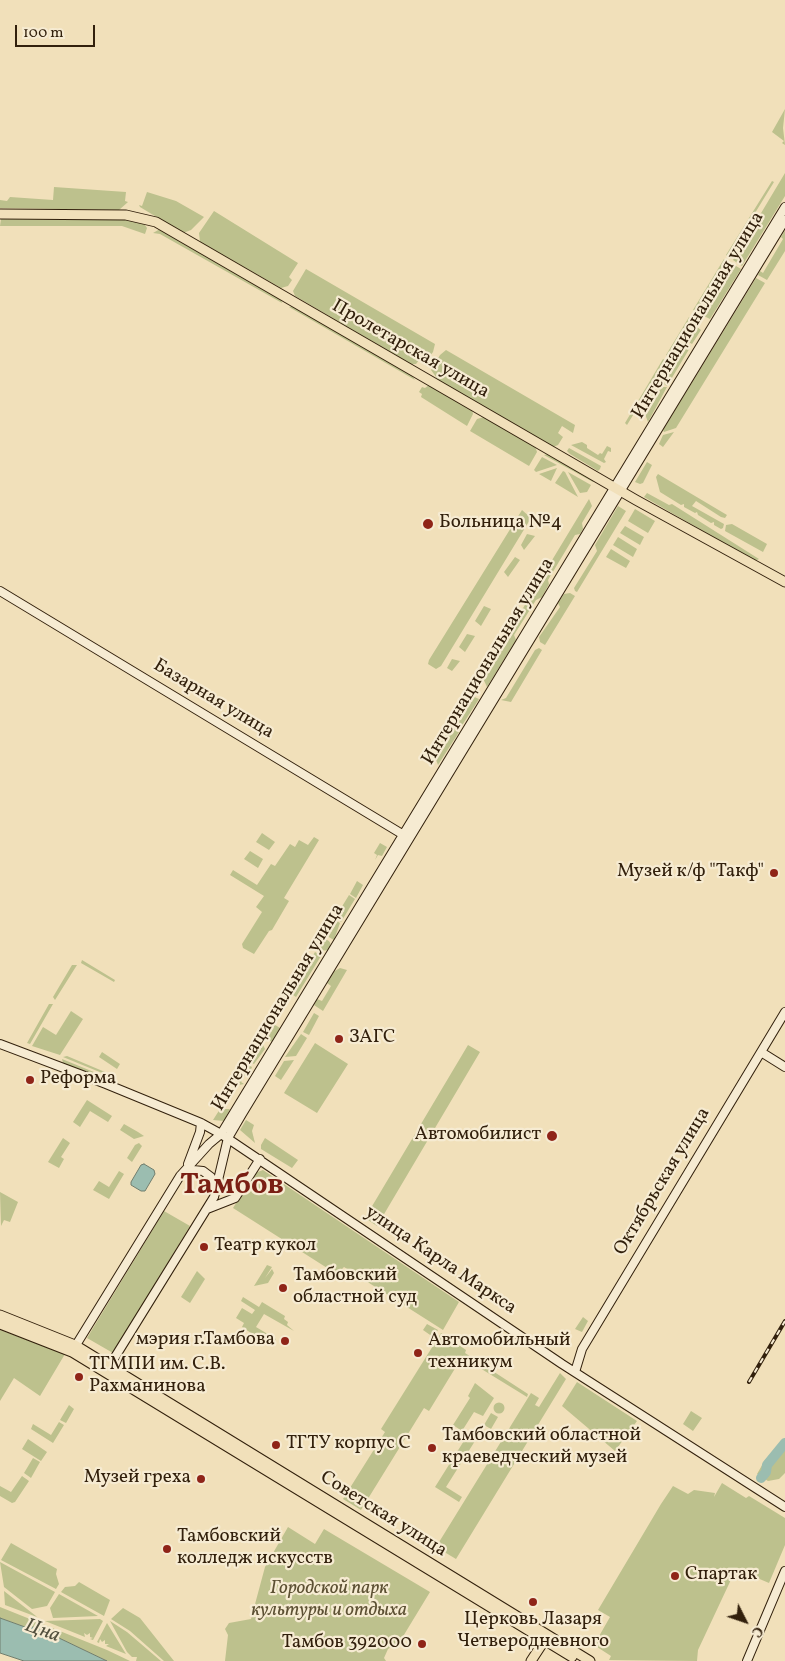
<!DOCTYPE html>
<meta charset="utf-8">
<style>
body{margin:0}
#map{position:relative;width:785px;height:1661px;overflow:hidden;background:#f1e0ba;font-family:Vollkorn,serif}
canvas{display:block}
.north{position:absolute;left:720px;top:1596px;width:50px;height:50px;-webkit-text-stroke:4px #f6ebd2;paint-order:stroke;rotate:131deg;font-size:14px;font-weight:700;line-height:20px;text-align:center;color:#32200c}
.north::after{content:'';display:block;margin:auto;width:18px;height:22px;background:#32200c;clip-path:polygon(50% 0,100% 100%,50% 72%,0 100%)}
.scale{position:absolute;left:15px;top:25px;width:80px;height:22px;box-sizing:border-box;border:2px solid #32200c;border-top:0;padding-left:6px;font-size:15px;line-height:18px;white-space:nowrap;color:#32200c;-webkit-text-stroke:4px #f6ebd2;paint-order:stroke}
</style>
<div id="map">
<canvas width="785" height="1661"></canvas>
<div class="north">С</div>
<div class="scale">100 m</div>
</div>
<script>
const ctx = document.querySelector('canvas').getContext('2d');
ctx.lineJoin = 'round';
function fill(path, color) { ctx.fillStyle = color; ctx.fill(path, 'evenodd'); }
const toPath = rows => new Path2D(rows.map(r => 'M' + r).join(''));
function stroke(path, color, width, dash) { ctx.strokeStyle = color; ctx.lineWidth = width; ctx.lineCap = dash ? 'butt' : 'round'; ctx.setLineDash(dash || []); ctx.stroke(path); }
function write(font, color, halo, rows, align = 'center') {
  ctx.font = font + ' Vollkorn,serif'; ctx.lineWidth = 4.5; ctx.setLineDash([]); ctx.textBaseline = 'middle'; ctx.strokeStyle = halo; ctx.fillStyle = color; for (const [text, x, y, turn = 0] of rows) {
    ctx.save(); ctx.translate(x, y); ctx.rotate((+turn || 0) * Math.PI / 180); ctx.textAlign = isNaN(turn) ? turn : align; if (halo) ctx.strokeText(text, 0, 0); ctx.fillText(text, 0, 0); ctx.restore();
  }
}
fill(toPath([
 [785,109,783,128,785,145,782,143,784,141,772,132],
 [785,173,785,196,742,266,733,260],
 [772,181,774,182,728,257,726,255],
 [54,187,126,192,125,201,128,202,119,210,0,208,0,200,7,201,10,197,53,200],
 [147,192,176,201,204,217,191,230,183,233,140,207,139,205,142,206],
 [214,211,298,263,289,277,292,280,288,286,281,288,200,242,199,233],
 [1,219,127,220,143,222,147,228,145,234,122,226,0,226],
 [160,229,281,299,282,303,160,234,153,233],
 [785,230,785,251,767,280,758,275,760,271,763,273,783,239,781,237],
 [724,259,726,260,696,312,693,310],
 [731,263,741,269,710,319,700,314],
 [306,269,435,344,433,352,427,360,420,359,416,364,411,364,295,296,293,291],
 [756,278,765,283,676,428,664,432,663,430],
 [293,306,410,373,415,380,289,307],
 [689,317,691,319,668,356,666,355],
 [694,325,701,330,692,344,685,340],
 [684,342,691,346,667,386,660,382],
 [446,350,575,425,573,433,562,426,558,433,563,437,558,445,553,447,439,381,431,370,440,355],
 [663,359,666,361,627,425,625,423],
 [659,383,663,387,667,387,648,422,643,409],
 [429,385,472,410,473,414,467,426,421,397,422,394,419,392,422,387,425,388],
 [484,417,535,446,537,452,529,466,470,431,477,419],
 [674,432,663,447,659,444,663,435],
 [582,442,587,445,587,448,598,455,600,453,602,454,607,446,611,448,611,452,608,451,604,459,606,462,604,463,571,445],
 [569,448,601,466,600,469,598,471,570,454,567,451],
 [548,454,595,480,593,482,544,455],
 [542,457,557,465,536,472,534,470],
 [647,462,652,465,643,483,640,484,635,482],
 [557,468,551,481,539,474],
 [563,471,565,472,578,497,555,483],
 [568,472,591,485,587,492,580,493],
 [658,474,727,515,725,518,721,517,696,501,692,506,724,524,723,528,721,529,714,525,714,522,711,523,698,515,697,512,695,513,684,507,684,504,681,505,660,492,656,477],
 [647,493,669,505,672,504,759,559,755,561,644,497],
 [589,499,592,506,582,523,583,529,580,534,575,535,548,580,549,584,542,597,536,600,514,635,516,640,487,687,482,676],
 [618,506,626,511,577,592,575,591,574,588,597,551,595,545],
 [635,509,655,521,648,533,628,521],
 [522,510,531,518,441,666,436,669,428,664,429,660],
 [732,524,767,544,763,552,725,531,726,525],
 [625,526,644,537,640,545,620,533],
 [527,534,535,536,524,550,521,545],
 [618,537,637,549,633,557,613,545],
 [611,549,630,561,626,568,606,557],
 [515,557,520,560,508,577,504,572],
 [570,593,575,596,545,645,540,642,539,637,560,607,558,603,564,594],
 [484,606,491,609,481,626,475,621],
 [467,634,475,636,465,652,459,647],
 [539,648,542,650,511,702,501,700,506,698,535,650],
 [452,659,460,661,452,671,447,668],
 [470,695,479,699,461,727,454,721],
 [451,726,459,732,438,765,434,754],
 [262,833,275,842,269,850,256,842],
 [314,837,319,840,284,898,289,901,272,930,269,931,254,954,243,948,242,944,262,912,256,907,264,896,230,875,233,870,257,885,271,864,275,866,290,844,295,847,299,840,308,845],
 [380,843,387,847,382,856,378,855,375,860,377,855,374,853],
 [250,851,263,859,258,868,244,859],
 [357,881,363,885,356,898,350,894],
 [349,895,355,899,341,922,335,918],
 [334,919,340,923,334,940,325,935],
 '319.5 945a5.5 5.5 0 1 1 11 0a5.5 5.5 0 1 1-11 0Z',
 [315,952,321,956,296,997,290,993],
 [82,960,115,980,114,982,81,963],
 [72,965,77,965,55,1000,53,997],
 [340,968,347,970,323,1011,314,1005,317,999,322,1001,331,986,327,983,333,972],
 [49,1004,53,1004,30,1044,27,1043],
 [71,1011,83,1019,60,1055,32,1046,43,1027,56,1035],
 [314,1013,319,1016,309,1035,303,1032],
 [272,1023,280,1028,272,1042,264,1037],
 [301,1034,307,1038,296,1056,285,1057],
 [315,1043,348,1064,317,1113,284,1093],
 [259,1045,263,1045,265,1049,254,1064,250,1062],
 [468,1045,480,1052,377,1226,365,1218],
 [102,1052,120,1064,117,1069,99,1057],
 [67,1056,105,1072,107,1075,63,1057],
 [62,1059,106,1077,102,1079,63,1063],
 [294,1060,281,1080,275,1076,284,1061],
 [248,1065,252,1067,248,1076,245,1075,241,1082,244,1084,234,1086],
 [87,1100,112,1116,108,1122,90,1111,80,1127,73,1122],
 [220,1109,230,1109,224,1121,213,1120],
 [246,1120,254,1125,252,1131,255,1143,240,1130],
 [124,1124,138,1132,144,1136,134,1139,120,1130],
 [63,1138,70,1143,61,1157,64,1159,59,1168,48,1162],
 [265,1138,298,1160,292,1168,261,1149,261,1145],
 [139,1143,142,1146,132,1162,127,1158,135,1145],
 [263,1170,459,1302,443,1330,344,1267,339,1272,335,1273,233,1208,255,1173],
 [119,1171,124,1174,109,1199,93,1190,99,1181,109,1187],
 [0,1192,18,1202,10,1222,4,1220,1,1226],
 [164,1211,190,1226,113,1353,87,1338],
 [267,1265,272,1267,265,1278,272,1269,274,1273,268,1283,254,1286],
 [197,1271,205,1279,190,1303,181,1297],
 [243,1297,259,1307,262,1302,285,1316,284,1319,288,1322,287,1325,294,1331,264,1314,256,1327,276,1339,272,1345,267,1342,266,1343,242,1327,244,1323,236,1318,242,1308,252,1314,255,1310,241,1301],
 [583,1317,588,1321,582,1332,575,1329],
 [427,1324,438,1330,433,1337,423,1330],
 [0,1330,65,1354,40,1396,14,1378,0,1401],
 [441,1333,466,1350,465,1353,528,1394,527,1397,462,1357,429,1411,424,1408,361,1510,343,1499,385,1432,381,1429],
 [560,1373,566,1379,456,1559,436,1547,531,1393,539,1398,535,1405,539,1407],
 [577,1382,637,1421,615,1451,562,1406],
 [475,1383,494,1398,483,1416,474,1412,462,1431,453,1425,470,1398,468,1396],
 '493.5 1408a5.5 5.5 0 1 1 11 0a5.5 5.5 0 1 1-11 0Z',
 [69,1405,74,1409,66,1423,60,1420],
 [691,1411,702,1418,693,1431,683,1424],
 [491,1413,498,1417,491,1429,484,1425],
 [59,1422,64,1425,53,1443,31,1429,33,1424,51,1435],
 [467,1436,475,1441,446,1487,462,1497,459,1502,435,1487],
 [785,1438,785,1473,779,1479,768,1481,757,1474,765,1460],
 [28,1439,47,1452,41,1461,22,1449],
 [33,1458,40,1462,31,1478,24,1473],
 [22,1476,29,1481,15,1502,12,1503,0,1496,0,1486,11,1492],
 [722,1483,746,1498,749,1496,785,1518,785,1545,769,1583,736,1569,698,1650,697,1661,609,1660,611,1656,594,1645,610,1617,598,1610,661,1504,673,1486,688,1494,694,1490,715,1493,714,1497],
 [288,1527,315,1544,324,1529,430,1592,399,1643,388,1649,384,1658,386,1661,225,1661,228,1635,225,1629,229,1623,251,1619,265,1567],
 [11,1543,57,1569,56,1574,59,1584,56,1589,1,1560],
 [0,1562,55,1592,47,1606,32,1609,4,1587],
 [79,1582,110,1600,104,1616,61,1592,65,1587,75,1586],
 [4,1591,36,1616,37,1617,5,1605],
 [59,1594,98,1616,53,1618,50,1608],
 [0,1607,107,1650,130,1661,107,1661,36,1627,25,1627,0,1618],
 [123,1608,140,1618,174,1661,164,1661,130,1631,111,1619],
 [100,1619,103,1621,93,1640,90,1639,93,1638,90,1637,90,1633,87,1635,84,1633,85,1637,45,1621],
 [110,1621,127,1632,161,1661,136,1661,137,1657,132,1657,127,1652],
 [107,1623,126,1654,106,1646,109,1644,105,1644,105,1640,102,1642,100,1639,99,1643,97,1642]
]), '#bdc18d');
const water = toPath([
 [144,1164,154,1170,155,1174,145,1191,141,1191,131,1185,131,1182,141,1165,144,1164],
 [0,1618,25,1627,36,1627,107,1661,24,1661,0,1653,0,1618]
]);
fill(water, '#9bbdb0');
stroke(water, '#717e6e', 1);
stroke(toPath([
 [761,1478,766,1472,767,1465,785,1443]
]), '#9bbdb0', 10);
const secondary = toPath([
 [0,591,407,837],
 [0,1044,106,1084,201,1123,221,1134,562,1364,785,1507],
 [761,1052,785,1067],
 [188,1164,200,1132,201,1123],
 [181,1175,193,1170,203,1171,211,1177,216,1189],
 [207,1209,235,1198,260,1159],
 [73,1350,180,1176,209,1144,221,1134,785,207],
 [107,1370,214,1197,228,1138,242,1114,785,220],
 [575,1372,582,1349,785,1012],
 [747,1661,785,1571]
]);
const primary = toPath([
 [0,214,126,215,156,222,636,500,785,582],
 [0,1315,75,1345,590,1661],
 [0,1324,72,1352,572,1657],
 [531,1661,546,1638]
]);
stroke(secondary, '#32200c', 10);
stroke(primary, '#32200c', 11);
stroke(secondary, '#f6ebd2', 8);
stroke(primary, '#f1e0ba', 9);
const rail = toPath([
 [749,1382,785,1321]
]);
stroke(rail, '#32200c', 4);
stroke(rail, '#f6ebd2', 2, [5.5]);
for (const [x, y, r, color] of [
 [428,524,6,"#8f2418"],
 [774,873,5,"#8f2418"],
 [339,1039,5,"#8f2418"],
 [30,1080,5,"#8f2418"],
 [552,1136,6,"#8f2418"],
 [204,1247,5,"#8f2418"],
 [283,1288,5,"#8f2418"],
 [285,1341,5,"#8f2418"],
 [418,1353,5,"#8f2418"],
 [79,1377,5,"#8f2418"],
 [276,1445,5,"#8f2418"],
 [432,1448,5,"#8f2418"],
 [201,1479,5,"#8f2418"],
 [167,1549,5,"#8f2418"],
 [675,1576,5,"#8f2418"],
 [533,1602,5,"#8f2418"],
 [422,1644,5,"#8f2418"]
]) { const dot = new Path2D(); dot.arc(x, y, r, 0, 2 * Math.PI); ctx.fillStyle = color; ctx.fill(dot); stroke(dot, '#f6ebd2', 2); }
write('19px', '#32200c', '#f6ebd2', [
 ["Интернациональная улица",699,316,-59],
 ["Пролетарская улица",410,350,30],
 ["Интернациональная улица",489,662,-59],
 ["Базарная улица",213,700,31],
 ["Интернациональная улица",279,1008,-59],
 ["Октябрьская улица",663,1182,-59],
 ["улица Карла Маркса",440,1261,34],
 ["Советская улица",383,1515,32]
]);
write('19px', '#32200c', '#f6ebd2', [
 ["Больница №4",439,524],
 ["Музей к/ф \"Такф\"",764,873,"right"],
 ["ЗАГС",349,1039],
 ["Реформа",40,1080],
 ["Автомобилист",541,1136,"right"],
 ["Театр кукол",214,1247],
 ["Тамбовский",293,1277],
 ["областной суд",293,1299],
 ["мэрия г.Тамбова",275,1341,"right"],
 ["Автомобильный",428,1342],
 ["техникум",428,1364],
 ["ТГМПИ им. С.В.",89,1366],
 ["Рахманинова",89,1388],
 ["Тамбовский областной",442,1437],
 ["краеведческий музей",442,1459],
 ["ТГТУ корпус С",286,1445],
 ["Музей греха",191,1479,"right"],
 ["Тамбовский",177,1538],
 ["колледж искусств",177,1560],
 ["Спартак",685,1576],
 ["Церковь Лазаря",533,1621,"center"],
 ["Четверодневного",533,1643,"center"],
 ["Тамбов 392000",412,1644,"right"]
], 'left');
write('italic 19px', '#5c5033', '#f6ebd2', [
 ["Городской парк",329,1590],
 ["культуры и отдыха",329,1612]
]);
write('italic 20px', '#524f3d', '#f6ebd2', [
 ["Цна",42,1632,19]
]);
write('bold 29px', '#7a1f14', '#f6ebd2', [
 ["Тамбов",232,1188]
]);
</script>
